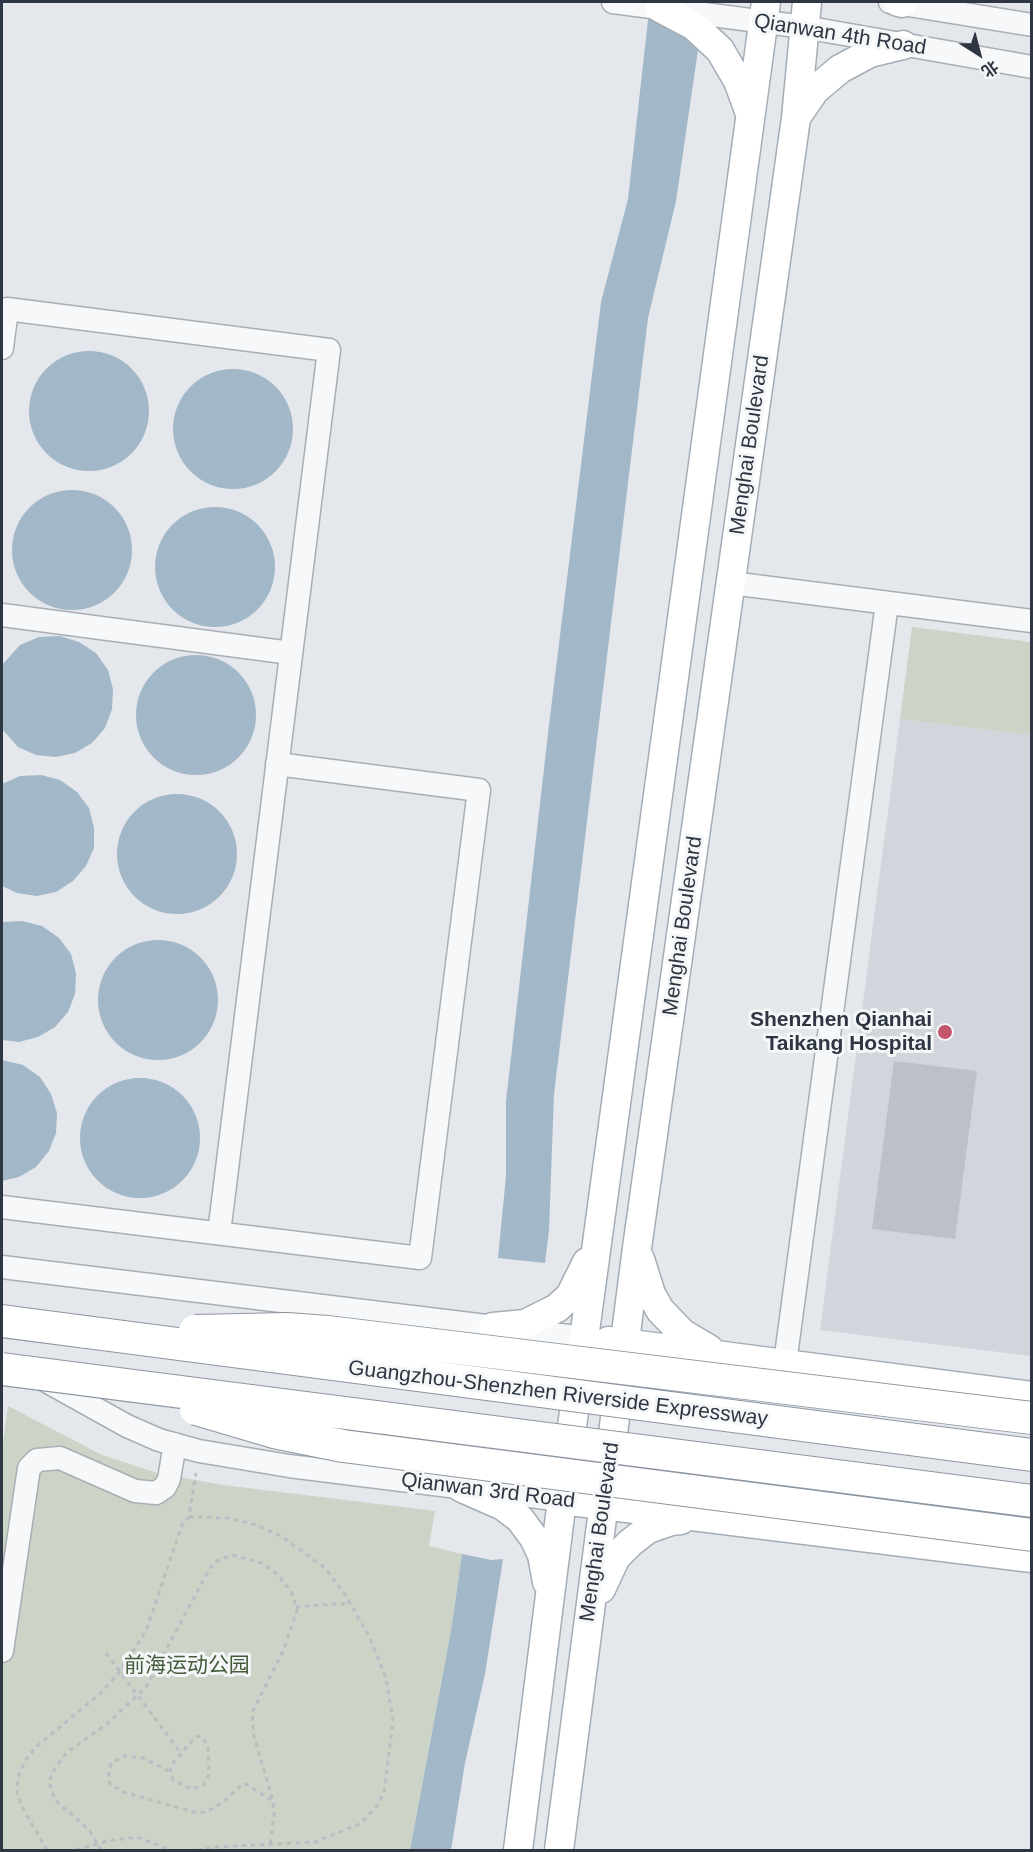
<!DOCTYPE html>
<meta charset="utf-8">
<style>
body{margin:0}
#map{position:relative;width:1033px;height:1852px;overflow:hidden;background:#e4e7eb;font-family:Helvetica,"Noto Sans SC",sans-serif}
canvas{display:block}
.frame{position:absolute;inset:0;border:3px solid #2d3642;pointer-events:none}
.north{position:absolute;left:949px;top:24px;width:60px;height:60px;-webkit-text-stroke:4px #f4f6f8;paint-order:stroke;rotate:144deg;font-size:16px;font-weight:700;line-height:24px;text-align:center;color:#2d3642}
.north::after{content:'';display:block;margin:auto;width:21px;height:27px;background:#2d3642;clip-path:polygon(50% 0,100% 100%,50% 72%,0 100%)}
</style>
<div id="map">
<canvas width="1033" height="1852"></canvas>
<div class="frame"></div>
<div class="north">北</div>
</div>
<script>
const ctx = document.querySelector('canvas').getContext('2d');
ctx.lineJoin = 'round';
function fill(path, color) { ctx.fillStyle = color; ctx.fill(path, 'evenodd'); }
const toPath = rows => new Path2D(rows.map(r => 'M' + r).join(''));
function stroke(path, color, width, dash) { ctx.strokeStyle = color; ctx.lineWidth = width; ctx.lineCap = dash ? 'butt' : 'round'; ctx.setLineDash(dash || []); ctx.stroke(path); }
function write(font, color, halo, rows, align = 'center') {
  ctx.font = font + ' Helvetica,"Noto Sans SC",sans-serif'; ctx.lineWidth = 6; ctx.setLineDash([]); ctx.textBaseline = 'middle'; ctx.strokeStyle = halo; ctx.fillStyle = color; for (const [text, x, y, turn = 0] of rows) {
    ctx.save(); ctx.translate(x, y); ctx.rotate((+turn || 0) * Math.PI / 180); ctx.textAlign = isNaN(turn) ? turn : align; if (halo) ctx.strokeText(text, 0, 0); ctx.fillText(text, 0, 0); ctx.restore();
  }
}
fill(toPath([
 [900,719,1031,735,1031,1356,820,1330]
]), '#d2d6dc');
fill(toPath([
 [912,627,1031,642,1031,735,900,719],
 [8,1406,102,1455,157,1473,223,1485,435,1511,429,1546,462,1554,451,1631,410,1850,2,1850,2,1451]
]), '#cbd4c6');
fill(toPath([
 [650,2,705,2,676,201,648,318,554,1094,549,1230,545,1263,498,1258,506,1176,506,1101,549,725,601,302,628,199],
 '29 411a60 60 0 1 1 120 0a60 60 0 1 1-120 0Z',
 '173 429a60 60 0 1 1 120 0a60 60 0 1 1-120 0Z',
 '12 550a60 60 0 1 1 120 0a60 60 0 1 1-120 0Z',
 '155 567a60 60 0 1 1 120 0a60 60 0 1 1-120 0Z',
 [60,636,79,642,96,653,108,670,113,689,112,709,105,728,92,743,75,753,56,757,36,755,18,747,2,729,2,665,20,645,39,637],
 '136 715a60 60 0 1 1 120 0a60 60 0 1 1-120 0Z',
 [41,775,60,780,77,792,89,808,94,828,94,848,86,866,73,881,56,892,37,896,17,893,2,886,2,784,20,776],
 '117 854a60 60 0 1 1 120 0a60 60 0 1 1-120 0Z',
 [22,921,42,926,59,938,71,954,76,973,75,994,68,1012,55,1027,38,1037,19,1042,2,1040,2,922],
 '98 1000a60 60 0 1 1 120 0a60 60 0 1 1-120 0Z',
 [2,1060,23,1065,40,1077,51,1094,57,1113,56,1133,49,1151,36,1167,19,1177,2,1181],
 '80 1138a60 60 0 1 1 120 0a60 60 0 1 1-120 0Z',
 [462,1554,491,1560,503,1559,485,1674,465,1763,451,1850,410,1850,451,1631]
]), '#a2b7c7');
fill(toPath([
 [894,1061,977,1071,955,1239,872,1229]
]), '#bcc1c7');
const minor = toPath([
 [613,2,804,27,1032,67],
 [890,2,1032,25],
 [2,348,7,309,329,350,219,1233],
 [731,583,1032,621],
 [2,615,291,653],
 [2,1207,420,1258,479,790,277,764],
 [2,1267,585,1338],
 [785,1363,887,603],
 [39,1377,127,1426,159,1440,199,1451,289,1466,562,1500],
 [2,1651,29,1468,37,1460,60,1458,135,1491,156,1493,165,1487,169,1479,175,1444]
]);
const major = toPath([
 [898,2,902,3],
 [660,8,694,26,720,50,738,81,749,111],
 [797,116,815,90,840,69,870,53,903,45],
 [640,1259,651,1294,660,1310,682,1333,709,1349],
 [493,1327,525,1324,557,1308,570,1296,587,1262],
 [608,1341,1032,1396],
 [462,1488,503,1506,520,1519,534,1538,542,1555,547,1582],
 [562,1500,1032,1558],
 [601,1589,616,1557,630,1543,648,1529,671,1521,681,1520],
 [518,1850,562,1500,766,2],
 [559,1850,637,1248,796,118,807,2]
]);
const highway = toPath([
 [2,1321,86,1332]
]);
stroke(minor, '#a9aeb5', 25);
stroke(major, '#a4adb5', 31);
stroke(highway, '#8c96a0', 34);
stroke(toPath([
 [189,1517,228,1518,256,1525,281,1536,325,1568,344,1593,369,1636,386,1678,393,1720,384,1793,377,1806,360,1824,315,1842,214,1847,199,1850],
 [296,1607,351,1603],
 [106,1653,180,1752],
 [196,1736,202,1737,208,1746,209,1774,203,1786,191,1789,173,1780,170,1767,196,1736],
 [169,1771,143,1758,125,1756,111,1763,108,1777,110,1784,123,1792,197,1813,206,1812,222,1803,243,1784,248,1785,271,1800],
 [47,1850,22,1807,17,1793,18,1777,25,1761,36,1747,102,1692,120,1671,146,1631,182,1525,189,1517,196,1473],
 [76,1850,107,1841,137,1837,171,1850],
 [101,1850,90,1831,55,1800,49,1782,52,1773,66,1753,107,1724,146,1687,210,1568,217,1561,232,1555,262,1563,278,1575,292,1593,297,1610,284,1649,252,1713,254,1736,273,1801,274,1814,270,1846]
]), '#babec2', 3, [4.5, 4.5]);
stroke(minor, '#f6f8f9', 22);
stroke(major, '#fff', 28);
stroke(highway, '#fff', 32);
const highwayBridge = toPath([
 [195,1331,287,1329,328,1332,1032,1418],
 [86,1332,1032,1455],
 [2,1369,1032,1501],
 [196,1409,274,1432,343,1446,1032,1535]
]);
stroke(highwayBridge, '#8c96a0', 34, []);
stroke(highwayBridge, '#fff', 32);
for (const [x, y, r, color] of [
 [945,1032,8,"#c4556f"]
]) { const dot = new Path2D(); dot.arc(x, y, r, 0, 2 * Math.PI); ctx.fillStyle = color; ctx.fill(dot); stroke(dot, '#f4f6f8', 2); }
write('21px', '#2d3642', '#f4f6f8', [
 ["Qianwan 4th Road",840,35,9],
 ["Menghai Boulevard",750,445,-82],
 ["Menghai Boulevard",683,926,-82],
 ["Guangzhou-Shenzhen Riverside Expressway",558,1394,7],
 ["Qianwan 3rd Road",488,1491,7],
 ["Menghai Boulevard",600,1532,-82]
]);
write('bold 21px', '#2d3642', '#f4f6f8', [
 ["Shenzhen Qianhai",932,1020],
 ["Taikang Hospital",932,1044]
], 'right');
write('21px', '#445c3b', '#f4f6f8', [
 ["前海运动公园",187,1666]
]);
</script>
